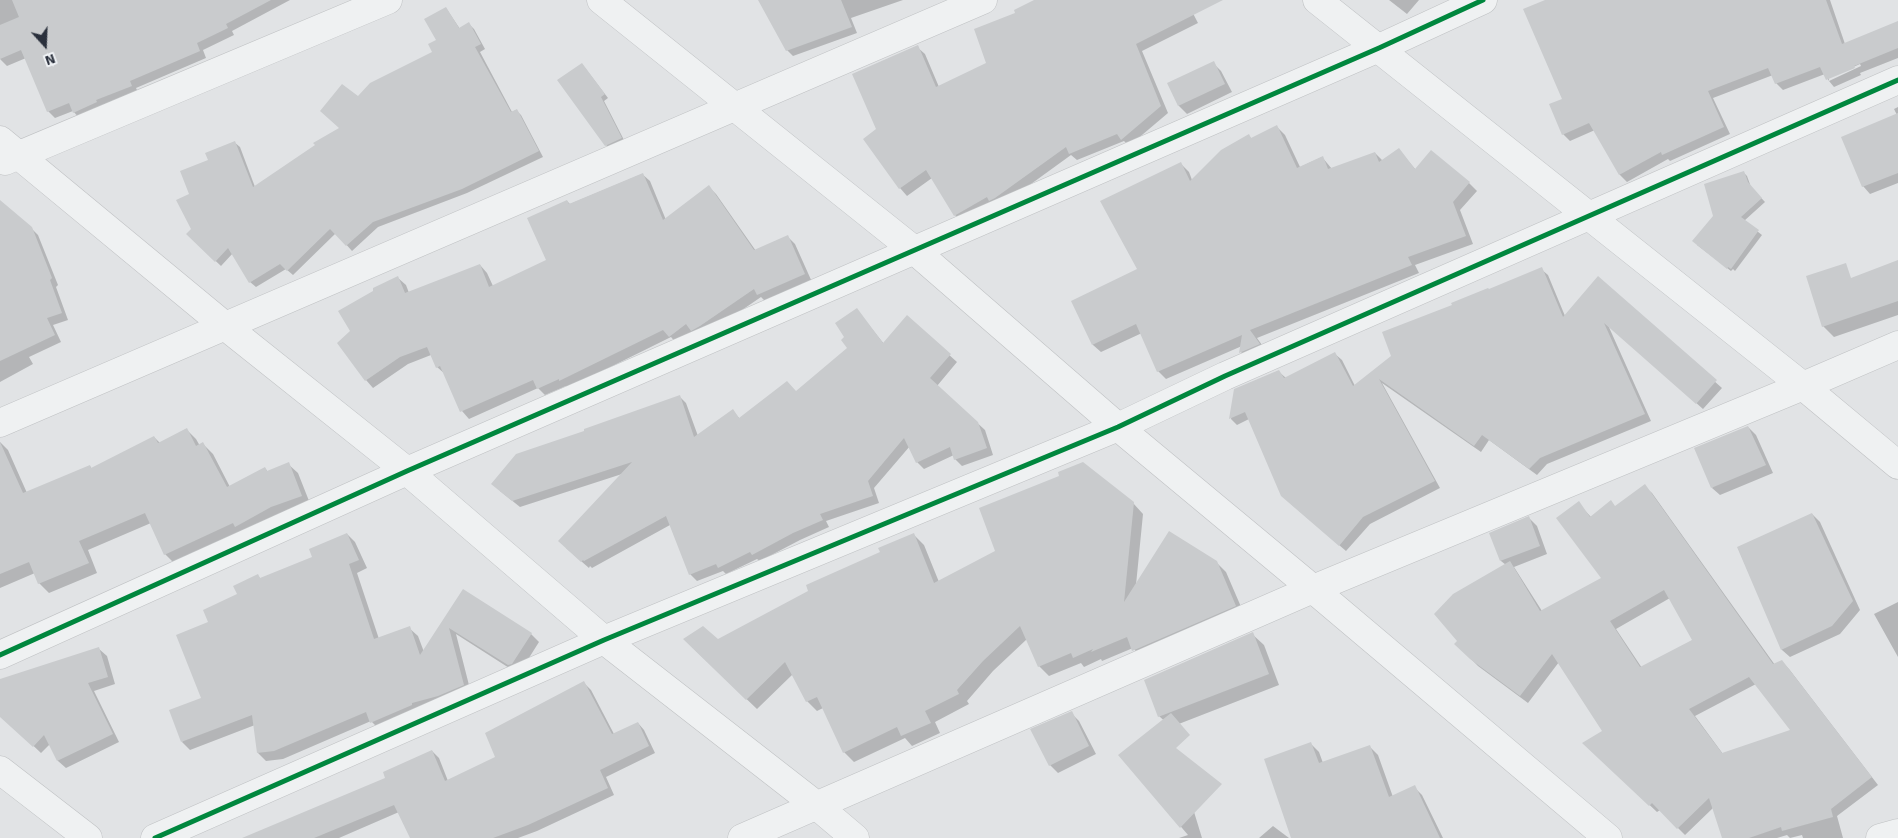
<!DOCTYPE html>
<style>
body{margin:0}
#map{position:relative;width:1898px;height:838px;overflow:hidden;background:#e1e3e5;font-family:Signika,sans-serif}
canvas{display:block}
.north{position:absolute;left:20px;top:20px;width:50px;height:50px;-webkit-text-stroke:4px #eef1f4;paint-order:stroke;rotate:160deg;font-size:14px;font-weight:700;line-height:20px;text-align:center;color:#2a303c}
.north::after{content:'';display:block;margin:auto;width:18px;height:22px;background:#2a303c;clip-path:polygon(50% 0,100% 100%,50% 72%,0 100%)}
</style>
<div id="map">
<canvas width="1898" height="838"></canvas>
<div class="north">N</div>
</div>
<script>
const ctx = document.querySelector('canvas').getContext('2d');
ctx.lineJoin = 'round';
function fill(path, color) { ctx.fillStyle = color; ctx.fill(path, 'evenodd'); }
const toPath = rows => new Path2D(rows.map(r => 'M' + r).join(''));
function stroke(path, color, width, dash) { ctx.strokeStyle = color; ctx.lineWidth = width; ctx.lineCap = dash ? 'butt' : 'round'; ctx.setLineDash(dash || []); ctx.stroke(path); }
fill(toPath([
 [0,0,290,0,232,31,234,35,203,50,206,58,136,88,138,92,80,119,73,111,55,118,48,111,26,58,7,66,0,59],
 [759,0,903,0,851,18,857,33,793,56,787,50],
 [1037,0,1186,0,1198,23,1142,51,1168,113,1129,146,1124,141,1077,160,1071,155,1002,205,962,222,955,215,932,178,907,196,900,188,878,130,917,47,925,54,939,87,988,63,1017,13],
 [1389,0,1419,0,1407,14],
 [1548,0,1830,0,1845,44,1898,22,1898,58,1860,73,1861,75,1834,87,1829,81,1861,66,1860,64,1829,78,1829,81,1825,74,1783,90,1776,83,1773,75,1713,98,1730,134,1670,161,1668,159,1627,182,1620,175,1595,130,1570,141,1563,134,1564,99],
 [446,8,460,29,469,24,474,29,485,49,480,52,512,112,516,110,521,115,543,157,467,193,378,227,352,251,336,233,293,275,286,269,256,287,250,282,233,253,221,266,187,234,192,229,190,194,210,161,234,142,240,147,255,187,341,128,358,98,434,53],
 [1213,63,1221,71,1232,92,1187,114,1179,106,1169,84],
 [582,64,608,98,604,101,625,142,610,149,606,145],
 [1898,107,1898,183,1870,194,1863,186,1897,115,1894,109],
 [1277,127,1285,135,1300,167,1322,157,1332,169,1375,153,1383,161,1399,150,1416,170,1469,183,1477,191,1460,210,1473,244,1415,265,1419,273,1257,338,1267,352,1248,360,1241,352,1242,346,1166,379,1158,371,1142,333,1101,352,1093,345,1073,301,1138,270,1181,164,1189,172,1192,180,1249,136,1252,139],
 [1743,172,1747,176,1751,187,1765,202,1744,221,1762,235,1735,271,1733,269,1731,271,1697,245],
 [642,174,650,181,666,220,709,187,716,194,756,251,788,237,795,244,812,282,766,302,761,297,707,334,699,337,693,331,677,344,671,337,568,388,566,386,545,395,538,388,469,419,462,411,445,374,437,367,431,355,408,364,373,388,366,380,352,332,398,278,406,285,409,293,480,265,487,273,493,286,548,261,567,201,570,204],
 [0,210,31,228,38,235,58,285,56,287,68,320,53,325,61,342,29,357,33,364,0,382],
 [1898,261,1898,315,1834,337,1823,326],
 [1541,269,1548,275,1565,316,1598,278,1722,388,1703,409,1608,325,1651,421,1547,464,1537,475,1489,440,1481,452,1382,383,1440,488,1370,524,1346,551,1290,503,1249,419,1237,425,1231,419,1235,390,1278,371,1286,378,1335,354,1342,360,1355,386,1489,291],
 [857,310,884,344,907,317,957,362,937,386,985,430,993,455,962,466,955,459,954,455,924,469,917,462,910,446,874,488,879,503,826,521,829,527,800,540,760,561,757,559,726,574,723,571,697,581,690,574,670,525,592,568,590,566,589,568,566,548,622,474,520,507,500,491,586,432,679,396,686,403,698,436,733,411,740,419,796,392,849,348],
 [1748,427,1756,435,1773,473,1720,495,1712,488],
 [186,429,196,439,200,446,203,444,213,454,230,487,265,468,268,472,288,464,298,473,311,506,175,564,165,554,151,523,88,550,97,573,49,593,39,583,35,573,0,588,0,442,8,450,27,493,90,466,92,469,154,437,160,443],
 [1644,486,1652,493,1775,665,1782,662,1789,669,1878,785,1837,816,1843,838,1803,838,1802,835,1790,838,1787,835,1777,838,1724,838,1713,808,1685,835,1660,810,1657,812,1584,743,1604,731,1559,662,1528,703,1478,666,1456,644,1506,565,1501,561,1491,534,1529,518,1537,526,1547,554,1514,567,1542,611,1603,578,1578,503,1591,517,1616,507],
 [1670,598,1693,640,1642,668,1616,629],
 [1756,684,1792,730,1723,754,1695,716],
 [1133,503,1143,514,1136,585,1216,562,1226,572,1245,616,1144,660,1133,648,1102,661,1101,659,1084,667,1081,663,1049,676,1039,666,1027,639,993,671,967,701,969,704,935,722,940,733,912,746,905,738,854,762,844,752,823,708,817,711,807,701,793,674,757,709,694,649,718,641,914,535,924,545,939,582],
 [1812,514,1820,522,1860,610,1840,634,1790,657,1782,650,1738,548],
 [347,534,355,542,367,568,357,573,379,639,409,628,418,636,424,652,463,591,531,634,539,642,520,672,517,673,456,634,471,693,380,730,371,721,283,759,266,761,258,753,255,725,190,750,182,742,203,698,210,623,258,576,261,579,314,557],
 [1898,602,1898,657,1874,614],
 [1252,634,1264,645,1279,685,1171,727,1159,716],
 [99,649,107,656,115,684,94,691,119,742,66,768,58,761,50,744,41,753,6,720,0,680],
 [584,683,591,690,614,734,638,723,644,730,655,753,606,777,614,795,537,831,518,838,411,838,399,812,339,838,244,838,386,779,432,751,439,758,448,781,497,757],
 [1071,713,1079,721,1096,754,1058,773,1050,765],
 [1169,730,1202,838,1179,838,1188,835,1120,755],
 [1311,744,1319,752,1323,763,1370,747,1378,755,1393,797,1414,787,1422,795,1443,838,1293,838],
 [1273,826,1289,838,1259,838]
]), '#0003');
fill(toPath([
 [12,0,271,0,226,24,228,28,197,43,200,51,130,81,132,86,96,100,97,102,73,113,69,103,47,112,21,50,0,59,0,25,19,17],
 [758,0,841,0,852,27,786,51],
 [1034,0,1223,0,1136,44,1161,106,1121,140,1117,134,1069,154,1066,147,995,198,989,201,987,197,954,216,926,170,899,189,863,139,876,129,852,74,918,45,936,87,986,63,974,29,1015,13,1014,10],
 [1545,0,1826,0,1842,44,1898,21,1898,48,1854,66,1855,68,1826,80,1820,67,1775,84,1768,68,1708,91,1724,127,1662,155,1661,152,1619,175,1589,123,1562,135,1549,104,1562,99,1523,9],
 [446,7,459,28,469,22,481,44,475,47,511,112,517,109,539,151,462,189,373,222,346,246,330,229,287,271,280,264,249,283,228,248,215,262,186,234,191,229,176,200,189,194,180,171,208,160,205,153,235,141,253,187,315,145,313,143,339,128,320,111,342,84,358,96,370,83,432,52,428,44,436,40,424,19],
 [1214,61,1225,84,1178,106,1167,83],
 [582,63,605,94,601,97,622,138,605,146,557,80],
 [1898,113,1898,173,1862,187,1841,137],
 [1277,125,1297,168,1323,156,1328,169,1375,152,1379,162,1399,148,1415,169,1431,150,1470,182,1453,202,1466,236,1408,257,1412,265,1250,330,1260,344,1239,353,1242,335,1157,372,1136,324,1092,345,1071,301,1137,269,1100,201,1181,162,1190,181,1221,150,1249,134,1251,138],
 [1744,171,1748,182,1762,198,1741,217,1759,230,1731,269,1728,267,1727,269,1692,241,1713,216,1704,184],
 [643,173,663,220,709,185,754,250,788,235,805,274,757,295,754,289,700,326,691,331,686,324,669,337,663,330,559,381,559,379,537,389,533,380,460,412,440,366,436,368,427,347,400,357,365,381,337,343,350,331,338,311,373,291,373,288,398,276,405,293,480,264,489,287,546,260,527,218,567,200,569,204],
 [0,200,32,227,52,278,50,280,62,313,47,318,55,335,0,361],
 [1898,260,1898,301,1822,327,1806,276,1846,263,1851,278],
 [1542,267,1563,317,1598,276,1717,380,1696,404,1604,323,1645,414,1540,458,1529,469,1482,435,1474,446,1379,379,1435,481,1363,517,1339,546,1281,496,1245,412,1229,419,1234,389,1279,370,1284,378,1335,352,1353,386,1391,356,1382,332,1452,305,1451,303,1488,288,1489,289],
 [857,308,883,343,907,315,951,354,930,378,978,422,987,448,954,460,950,447,916,463,904,438,868,481,873,496,820,514,823,520,793,533,752,555,750,552,718,568,716,564,689,575,666,516,584,561,583,560,581,562,558,541,632,462,512,501,491,484,516,454,584,431,584,429,680,395,694,437,733,409,739,418,787,381,796,391,847,348,841,340,844,337,835,323],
 [1748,426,1766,465,1711,488,1694,448],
 [187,428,196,446,203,442,227,487,265,467,267,471,289,462,302,496,271,507,235,527,233,523,164,555,145,513,79,541,89,563,38,584,29,562,0,574,0,442,23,493,90,465,91,468,154,436,158,443],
 [1083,462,1134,502,1124,602,1169,531,1217,561,1236,606,1132,651,1127,637,1091,652,1093,649,1073,658,1071,653,1038,667,1020,626,983,661,957,690,959,694,925,711,931,723,901,736,897,727,843,753,817,697,806,702,785,662,746,700,683,639,703,626,718,639,808,591,806,585,880,552,878,548,914,533,934,583,995,551,979,508,1059,476,1058,472],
 [1645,484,1773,664,1782,660,1872,777,1831,809,1833,817,1782,831,1781,827,1749,838,1722,838,1709,798,1677,829,1652,803,1649,806,1582,743,1602,731,1552,654,1520,696,1470,659,1454,644,1457,641,1434,614,1453,594,1510,561,1540,611,1601,578,1556,518,1579,501,1590,517,1611,500,1615,506],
 [1664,590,1692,640,1640,667,1610,621],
 [1749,677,1790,730,1722,753,1689,709],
 [1812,513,1853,601,1832,626,1781,650,1737,547],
 [1529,516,1540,546,1500,561,1489,533],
 [347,533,359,560,349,564,374,639,410,626,420,655,463,589,532,633,512,664,508,665,449,628,464,685,438,696,412,703,412,705,370,723,366,712,274,751,257,753,252,715,181,742,169,710,201,698,176,635,208,622,203,610,237,594,233,586,258,574,260,578,312,557,309,549],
 [1253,632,1269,674,1158,717,1144,680],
 [99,647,108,677,88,683,113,734,57,761,44,735,33,747,0,717,0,679],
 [584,681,612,734,638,722,649,746,600,770,608,788,528,825,493,838,410,838,394,805,314,838,242,838,385,778,383,772,432,750,445,781,495,757,485,733],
 [1072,711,1089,746,1049,766,1030,729],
 [1171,713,1190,735,1176,748,1222,784,1180,828,1118,755],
 [1311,742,1319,763,1370,745,1389,797,1415,785,1440,838,1291,838,1264,759]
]), '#c9cbcd');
const street = toPath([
 [601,0,914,250,1118,427,1313,589,1608,838],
 [1317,0,1803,386,1898,465],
 [0,140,225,326,407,471,604,640,816,805,855,838],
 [5,161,388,0],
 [0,423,983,0],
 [0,655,407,471,1379,48,1483,0],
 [0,770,88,838],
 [155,838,604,640,1118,427,1225,376,1898,80],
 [742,838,1313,589,1803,386,1898,345],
 [1880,838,1898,833]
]);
stroke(street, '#bfc1c3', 29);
stroke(street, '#eff1f2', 28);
stroke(toPath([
 [0,655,407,471,1379,48,1483,0],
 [155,838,604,640,1118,427,1225,376,1898,80]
]), '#00873e', 5);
</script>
